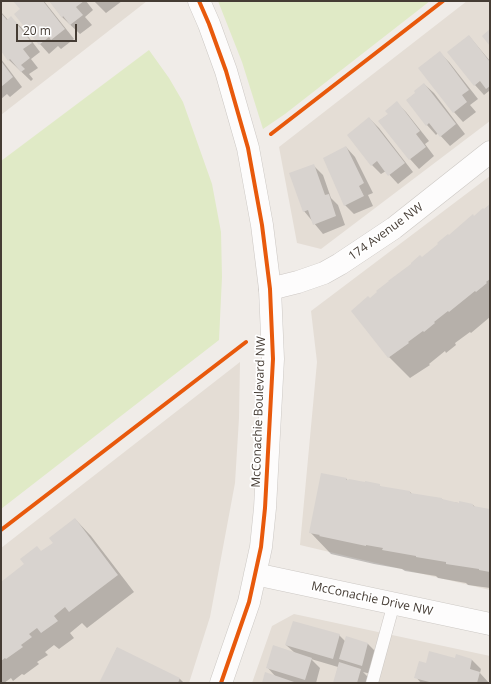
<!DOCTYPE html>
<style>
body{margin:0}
#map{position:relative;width:491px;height:684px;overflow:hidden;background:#f0ece8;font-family:"Open Sans",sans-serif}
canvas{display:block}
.frame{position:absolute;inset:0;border:2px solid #453c34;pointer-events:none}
.scale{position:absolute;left:16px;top:24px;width:61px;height:18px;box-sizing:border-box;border:2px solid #453c34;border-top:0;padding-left:5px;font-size:12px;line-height:14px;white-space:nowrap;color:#453c34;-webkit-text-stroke:3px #fff;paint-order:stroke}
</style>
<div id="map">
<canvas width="491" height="684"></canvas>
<div class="frame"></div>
<div class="scale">20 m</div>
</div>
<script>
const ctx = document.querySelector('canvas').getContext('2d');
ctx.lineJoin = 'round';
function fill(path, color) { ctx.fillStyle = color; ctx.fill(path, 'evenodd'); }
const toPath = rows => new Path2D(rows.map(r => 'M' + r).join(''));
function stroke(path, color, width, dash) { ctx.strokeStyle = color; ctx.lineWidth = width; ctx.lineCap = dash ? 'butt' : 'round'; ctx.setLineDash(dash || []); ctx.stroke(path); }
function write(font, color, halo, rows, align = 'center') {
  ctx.font = font + ' "Open Sans",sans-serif'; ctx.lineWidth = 3.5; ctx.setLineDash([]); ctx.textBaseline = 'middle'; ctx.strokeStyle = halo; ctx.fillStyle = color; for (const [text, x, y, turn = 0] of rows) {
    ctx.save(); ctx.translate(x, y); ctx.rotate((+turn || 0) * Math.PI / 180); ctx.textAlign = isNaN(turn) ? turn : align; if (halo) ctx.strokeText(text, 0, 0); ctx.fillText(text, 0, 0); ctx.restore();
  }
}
fill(toPath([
 [1,1,147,1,1,115],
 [467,1,490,1,490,121,321,249,297,243,279,147],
 [490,176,490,590,300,545,317,362,311,311],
 [240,362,239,418,235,483,210,617,189,683,1,683,1,548],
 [294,614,490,656,490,683,252,683,272,626]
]), '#e4ddd5');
fill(toPath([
 [218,1,430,1,285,114,263,129,242,62],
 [149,50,169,78,183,102,212,184,221,232,222,277,219,340,1,509,1,161]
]), '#e0eac6');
fill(toPath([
 [15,1,44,1,74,39,61,49,58,46,49,54,40,44,21,9],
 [50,1,86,1,93,10,85,17,92,25,80,34,62,17],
 [94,1,122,1,106,13],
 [1,12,8,20,11,18,21,27,40,52,31,59,38,68,29,74,33,79,31,81,9,60,1,49],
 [469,36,490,61,490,92,489,91,484,95,475,85,449,52],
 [440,53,449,62,478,99,470,105,476,112,463,122,454,112],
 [1,59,22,87,10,97,7,94,1,99],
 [424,84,434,93,465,134,450,146,438,133,436,135,427,125,407,100,416,93],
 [397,103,406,112,429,141,425,144,434,156,419,169,410,159,379,121,389,114],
 [369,118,379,128,413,172,398,184,386,171,381,174,372,165],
 [346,147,355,157,373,193,368,195,373,206,354,214,345,205],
 [313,165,323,175,331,198,338,205,345,225,323,234,304,211],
 [490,205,490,317,471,333,470,332,455,343,456,345,446,353,445,351,429,364,430,365,410,378,389,357,370,299],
 [346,479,349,481,379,485,381,487,410,492,412,494,442,499,444,501,473,505,476,508,490,510,490,588,468,585,466,583,438,578,436,576,405,571,402,569,374,564,331,554,310,532],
 [75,519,91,536,134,592,87,628,82,623,70,633,74,638,59,649,54,645,45,652,48,655,37,662,39,664,24,675,22,674,13,681,11,678,4,683,1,683,1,583,54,543],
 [339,635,346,642,347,638,368,644,377,653,371,674,363,672,370,679,369,683,334,683,338,667,311,659,320,668,316,683,263,683,276,677,267,667,295,653,286,645],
 [117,648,180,679,184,683,100,683],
 [457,656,472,660,481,669,480,673,489,683,421,683,416,677,426,665,456,659]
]), '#0003');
fill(toPath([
 [13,1,43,1,65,29,51,40,49,37,39,45,14,14,20,9],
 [49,1,84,1,76,7,83,15,70,25,63,16,62,18],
 [1,13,7,20,11,16,32,43,23,49,30,58,21,65,25,69,21,72,10,59,8,61,1,51],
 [490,29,490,46,482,36],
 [469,35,490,62,490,86,486,89,480,81,474,86,447,52],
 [440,51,469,90,462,95,467,102,453,113,418,68],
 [1,61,13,77,1,87],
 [424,83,456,124,440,137,429,123,426,126,406,100,415,93,414,91],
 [397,101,420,131,416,134,426,147,409,160,378,121,388,114,385,111],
 [369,117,405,163,388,176,377,161,371,166,347,135],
 [346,146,364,183,359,186,364,196,344,206,323,158],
 [314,164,325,195,329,194,336,216,313,225,308,210,303,212,289,173],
 [490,204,490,279,486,282,487,283,476,292,475,291,449,312,448,311,434,322,435,323,424,332,423,331,408,342,409,343,388,358,351,311,368,296,370,298,377,292,376,291,389,281,388,281,411,264,411,263,420,255,422,257,438,244,437,243,448,234,449,235,473,214,474,216,483,208,484,209],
 [321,473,347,478,346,480,348,480,349,479,365,482,365,481,380,484,380,486,410,491,410,493,442,498,442,499,459,503,459,501,473,504,473,506,490,509,490,572,479,570,479,569,446,564,446,562,416,557,416,556,382,550,383,548,366,545,366,546,319,536,320,535,309,533],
 [75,518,118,575,69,612,65,607,54,616,58,621,41,633,37,628,29,634,32,637,21,645,23,647,6,659,5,658,1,661,1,582,24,564,20,559,37,546,41,551,53,543,49,538],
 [293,621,340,634,333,659,285,645],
 [346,636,368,643,362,666,339,659],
 [273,645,312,658,305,680,266,668],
 [117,647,180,678,178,683,99,683],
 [429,651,455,658,456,654,472,659,470,669,480,672,477,683,433,683,414,678,419,661,426,663],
 [339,662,361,669,357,683,333,683],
 [265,672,297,683,262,683]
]), '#d8d3cf');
const service = toPath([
 [372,683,394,603]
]);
const minor = toPath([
 [270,289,298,282,324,273,340,264,394,228,490,152]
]);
const tertiary = toPath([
 [199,1,209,24,226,71,248,148,262,225,270,289,273,359,265,508,261,547,249,602,221,683],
 [255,574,490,624]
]);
stroke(service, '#ccc8c4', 13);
stroke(minor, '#ccc8c4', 23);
stroke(tertiary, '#ccc8c4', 23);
stroke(service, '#fdfcfc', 12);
stroke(minor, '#fdfcfc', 22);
stroke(tertiary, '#fdfcfc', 22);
stroke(toPath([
 [199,1,209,24,226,71,248,148,262,225,270,289,273,359,265,508,261,547,249,602,221,683],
 [271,134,443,1],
 [1,530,246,342]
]), '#e8590c', 4);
write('12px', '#453c34', '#fff', [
 ["174 Avenue NW",386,232,-36],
 ["McConachie Boulevard NW",259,412,-88],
 ["McConachie Drive NW",372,599,12]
]);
</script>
